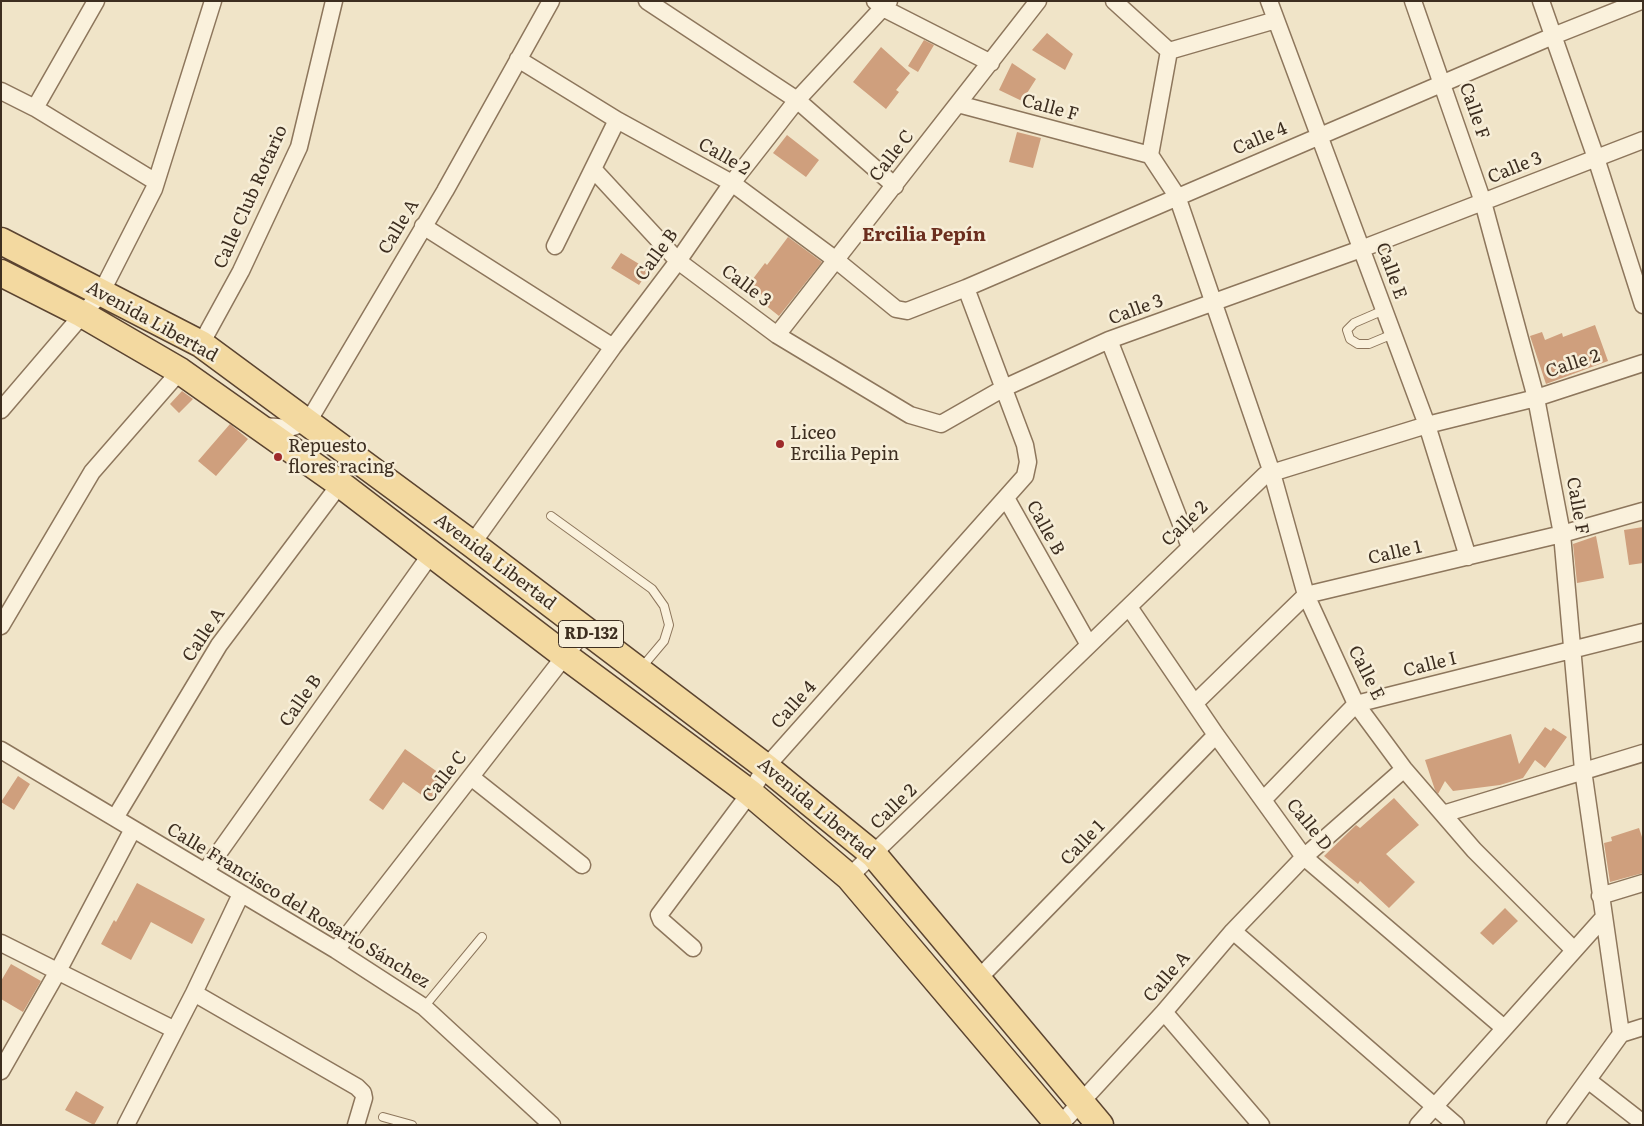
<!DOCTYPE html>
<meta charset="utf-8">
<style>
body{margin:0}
#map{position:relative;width:1644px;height:1126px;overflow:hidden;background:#f0e4c8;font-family:Literata,serif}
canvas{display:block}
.frame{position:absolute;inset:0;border:2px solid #3d2e20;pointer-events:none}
</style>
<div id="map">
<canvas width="1644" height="1126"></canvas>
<div class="frame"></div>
</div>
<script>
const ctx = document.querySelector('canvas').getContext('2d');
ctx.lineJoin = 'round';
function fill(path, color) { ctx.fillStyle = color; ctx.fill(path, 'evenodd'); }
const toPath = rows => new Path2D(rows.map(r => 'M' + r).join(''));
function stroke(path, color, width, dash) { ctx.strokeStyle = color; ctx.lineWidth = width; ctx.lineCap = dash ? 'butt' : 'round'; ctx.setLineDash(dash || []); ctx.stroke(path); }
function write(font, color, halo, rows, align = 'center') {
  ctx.font = font + ' Literata,serif'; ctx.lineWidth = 5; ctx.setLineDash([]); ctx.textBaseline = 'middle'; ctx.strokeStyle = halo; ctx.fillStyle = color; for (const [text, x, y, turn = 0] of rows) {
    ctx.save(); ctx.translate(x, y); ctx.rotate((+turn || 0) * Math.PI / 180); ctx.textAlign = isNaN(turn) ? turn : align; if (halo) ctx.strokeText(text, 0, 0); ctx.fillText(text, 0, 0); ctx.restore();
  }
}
fill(toPath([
 [1047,33,1073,54,1065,70,1032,50],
 [924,40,934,45,918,72,908,66],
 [881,47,910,73,896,90,899,92,886,109,853,82],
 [1012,63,1036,79,1022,101,999,90],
 [1017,132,1041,138,1033,168,1009,162],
 [787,135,819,160,806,177,773,153],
 [788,237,822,262,779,316,764,304,768,300,749,284,765,263,767,265],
 [621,253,649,270,639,285,611,268],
 [1595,325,1608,361,1546,384,1530,336,1542,332,1545,340,1562,333,1563,337],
 [182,391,193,399,179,413,170,404],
 [230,424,248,439,216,476,198,461],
 [1643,527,1643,563,1629,565,1624,530],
 [1596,536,1604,578,1577,583,1573,544],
 [1545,727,1551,731,1553,728,1567,737,1545,768,1535,760,1523,778,1500,785,1453,791,1445,781,1438,794,1435,790,1425,760,1511,734,1519,764],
 [405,749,449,780,433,803,403,782,383,810,369,800],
 [18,776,30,784,14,810,1,802],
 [1394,798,1419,825,1386,854,1415,882,1389,908,1360,881,1358,884,1324,856,1356,825,1360,828],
 [1639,828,1643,840,1643,873,1610,882,1604,843,1612,841,1611,837],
 [137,883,205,919,192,944,151,922,131,960,101,944,114,920,116,922],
 [1505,908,1518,921,1493,945,1480,933],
 [11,964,41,981,23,1012,1,999,1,981],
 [76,1091,104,1107,94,1125,65,1110]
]), '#cf9f7d');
const service = toPath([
 [1384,310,1354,323,1347,330,1350,339,1358,344,1369,344,1393,334],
 [551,516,652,589,664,606,669,625,664,641,642,667],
 [424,1007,482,937],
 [383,1117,412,1125]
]);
const minor = toPath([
 [647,1,797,100,895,186],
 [875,1,883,8,991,63],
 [1114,1,1169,51],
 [1269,1,1427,425,1468,557],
 [1413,1,1483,202,1536,398,1562,534,1583,770,1621,1034],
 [1541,1,1596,158,1643,305],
 [518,59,617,120,732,183,836,260,896,309,907,311,966,288,1553,36,1641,1],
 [1,91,35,108,156,182],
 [958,104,1150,155,1177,196,1272,473,1306,595,1356,704,1404,769,1474,850,1574,950],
 [35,108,96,1],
 [1150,155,1169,51,1276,20],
 [593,169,678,261,777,335,910,415,941,424,1004,388,1109,340,1361,249,1643,140],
 [423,226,613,347],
 [555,246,617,120],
 [777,335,1038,1],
 [1109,340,1190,547],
 [201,344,241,271,299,147,334,1],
 [1,410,101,293,154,189,213,1],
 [263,426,290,428,308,422,445,191,551,1],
 [1006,498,1089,645],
 [472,544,613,347,678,261,732,183,797,100,889,1],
 [1129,607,1216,735,1304,857,1504,1028],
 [1,626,92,472,180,371],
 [1195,703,1306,595,1562,534,1643,511],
 [1,750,336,950,424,1007,552,1125],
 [471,777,582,865],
 [1263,800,1356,704,1643,632],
 [1443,814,1643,753],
 [115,818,219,645,340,484],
 [205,872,431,554],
 [849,877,1265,475,1427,425,1536,398,1643,363],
 [1600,896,1643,883],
 [1233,931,1456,1125],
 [1,943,175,1030],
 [693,948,661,920,659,915,750,793,766,767,1025,476,1028,462,1025,445,966,288],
 [336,950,585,630],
 [978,979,1216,735],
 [194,993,357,1087,363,1093,364,1098,356,1125],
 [1164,1012,1261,1125],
 [1,1071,58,971,133,829],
 [1589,1081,1643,1123],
 [126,1125,194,993,241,894],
 [1060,1125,1164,1012,1233,931,1304,857,1404,769],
 [1418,1125,1604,917],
 [1555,1125,1621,1034,1643,1027]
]);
const primary = toPath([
 [1,241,201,344,472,544,766,767,874,855,1100,1125],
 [1,273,82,314,180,371,340,484,564,655,750,793,849,877,1059,1125]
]);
stroke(service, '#8d765c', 10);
stroke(minor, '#8d765c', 19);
stroke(primary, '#5b4430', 29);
stroke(service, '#faf1dc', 8);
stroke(minor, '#faf1dc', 16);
stroke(primary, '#f3d9a0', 26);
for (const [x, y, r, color] of [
 [780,444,5,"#9e2a2b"],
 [278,457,5,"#9e2a2b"]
]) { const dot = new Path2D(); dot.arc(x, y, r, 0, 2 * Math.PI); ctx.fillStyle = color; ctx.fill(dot); stroke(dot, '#f7eed8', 2); }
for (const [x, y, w] of [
 [591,634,65]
]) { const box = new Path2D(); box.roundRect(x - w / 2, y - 13.5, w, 27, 4); ctx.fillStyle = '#f7eed8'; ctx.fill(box); stroke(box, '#3d2e20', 1); }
write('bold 16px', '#3d2e20', null, [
 ["RD-132",591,634]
]);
write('18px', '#3d2e20', '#f7eed8', [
 ["Calle F",1050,108,15],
 ["Calle F",1474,111,71],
 ["Calle 4",1260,139,-23],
 ["Calle C",892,156,-52],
 ["Calle 2",724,157,30],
 ["Calle 3",1515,168,-22],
 ["Calle Club Rotario",251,197,-66],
 ["Calle A",399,227,-59],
 ["Calle B",657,255,-54],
 ["Calle E",1391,271,70],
 ["Calle 3",746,286,37],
 ["Calle 3",1136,310,-20],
 ["Avenida Libertad",152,322,29],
 ["Calle 2",1573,364,-18],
 ["Calle F",1577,506,80],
 ["Calle 2",1185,524,-44],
 ["Calle B",1045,528,61],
 ["Calle 1",1395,553,-13],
 ["Avenida Libertad",495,562,37],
 ["Calle A",204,635,-56],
 ["Calle I",1430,665,-14],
 ["Calle E",1366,673,63],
 ["Calle B",301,701,-55],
 ["Calle 4",794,705,-48],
 ["Calle C",445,777,-52],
 ["Calle 2",894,807,-44],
 ["Avenida Libertad",816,809,40],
 ["Calle D",1309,825,51],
 ["Calle 1",1083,843,-46],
 ["Calle Francisco del Rosario Sánchez",298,906,31],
 ["Calle A",1167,977,-49]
]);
write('18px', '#3d2e20', '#f7eed8', [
 ["Liceo",790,434],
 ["Ercilia Pepin",790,455],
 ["Repuesto",288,447],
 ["flores racing",288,468]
], 'left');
write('bold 19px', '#6b2e1e', '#f7eed8', [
 ["Ercilia Pepín",924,235]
]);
</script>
